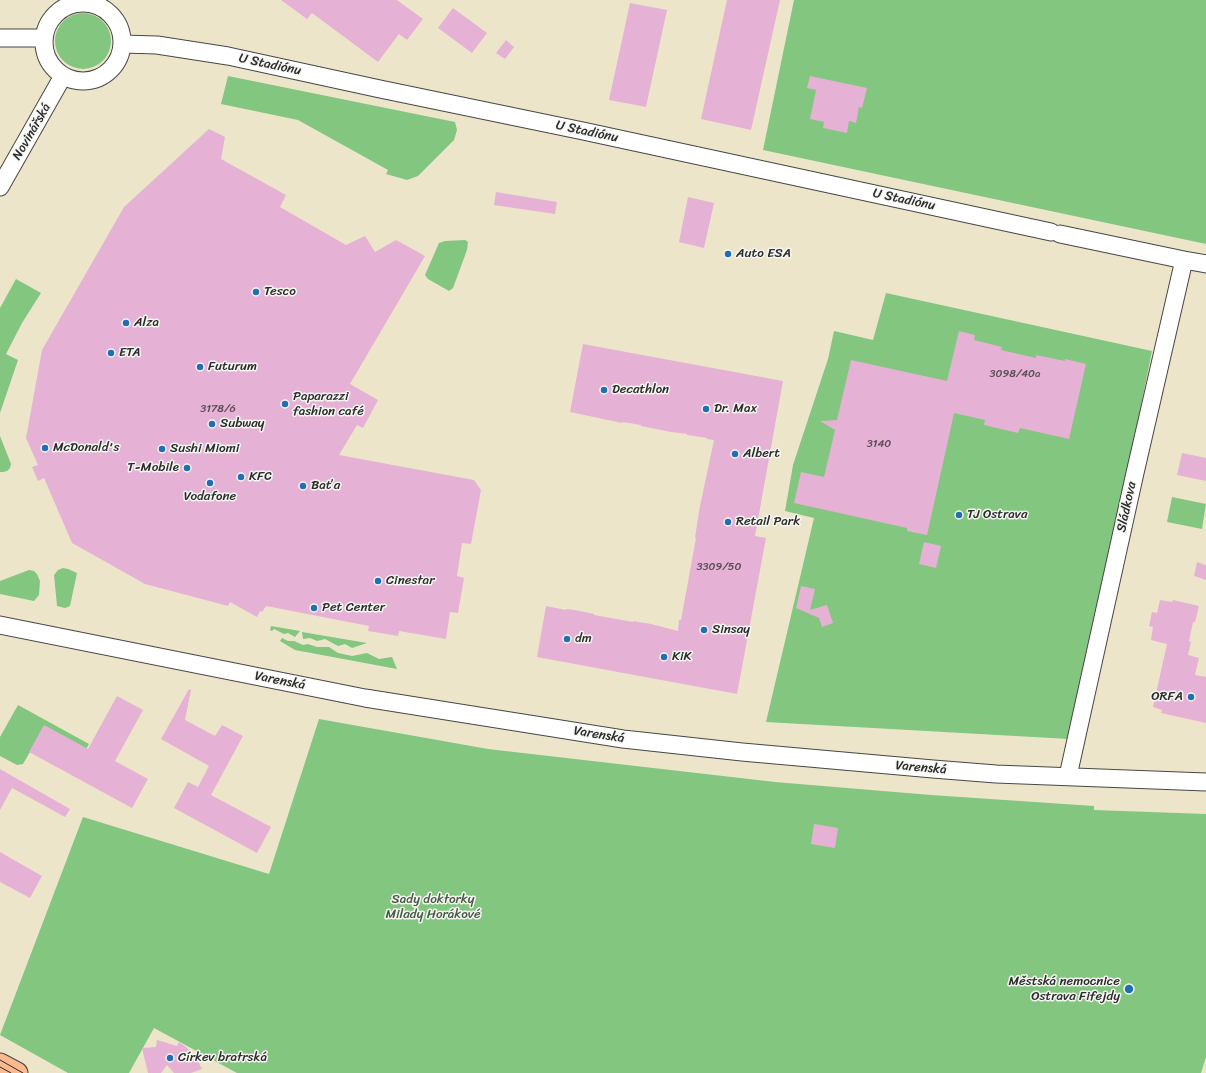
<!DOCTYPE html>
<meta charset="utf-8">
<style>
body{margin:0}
canvas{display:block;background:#ece5ca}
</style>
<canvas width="1206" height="1073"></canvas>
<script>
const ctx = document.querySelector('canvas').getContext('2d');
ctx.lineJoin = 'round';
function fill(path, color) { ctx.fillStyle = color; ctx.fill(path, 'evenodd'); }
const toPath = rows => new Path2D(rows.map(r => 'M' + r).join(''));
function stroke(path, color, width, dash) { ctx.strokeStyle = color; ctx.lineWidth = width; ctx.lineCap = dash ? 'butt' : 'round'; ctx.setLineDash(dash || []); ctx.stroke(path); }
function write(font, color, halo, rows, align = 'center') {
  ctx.font = font + ' Sriracha,sans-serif'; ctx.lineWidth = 3; ctx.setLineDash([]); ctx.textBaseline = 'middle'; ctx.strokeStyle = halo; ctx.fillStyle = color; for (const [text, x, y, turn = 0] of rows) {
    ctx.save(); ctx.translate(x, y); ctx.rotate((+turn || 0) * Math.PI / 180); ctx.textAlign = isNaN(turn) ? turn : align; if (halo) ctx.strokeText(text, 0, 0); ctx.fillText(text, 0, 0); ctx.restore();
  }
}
fill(toPath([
 [794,0,1206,0,1206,244,763,150],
 '55 41a28 28 0 1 1 56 0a28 28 0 1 1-56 0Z',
 [228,76,455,122,457,130,454,140,418,176,407,180,386,174,388,170,298,120,221,104],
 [465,240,468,242,467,250,453,288,449,291,428,279,425,275,439,243,445,241],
 [16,279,41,293,22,323,6,354,18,360,0,413,0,308],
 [886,293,1152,351,1125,484,1069,739,766,722,814,518,785,511,793,465,828,359,834,331,873,340],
 [0,436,11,464,10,468,7,471,3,472,0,472],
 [1172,497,1206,504,1202,529,1167,522],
 [63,568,68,569,77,573,70,606,65,608,57,606,54,575,58,570],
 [29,570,34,571,37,574,40,581,39,595,34,601,0,594,0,581],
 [271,626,300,631,295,637,288,633,284,634,274,629,272,631,270,630],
 [302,632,367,643,352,648,345,644,338,646,325,639,317,641,310,638,303,639],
 [282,638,288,641,294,641,303,645,308,644,317,647,329,647,338,653,352,656,367,653,379,659,392,657,397,669,295,650,280,641],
 [18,705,89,744,86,749,45,726,23,764,17,765,0,756,0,737],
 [319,719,488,749,775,782,931,795,1094,806,1094,810,1206,814,1206,1057,1201,1073,237,1073,154,1028,129,1073,68,1073,0,1035,83,817,269,874]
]), '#83c67f');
fill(toPath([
 [281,0,397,0,423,19,407,40,399,34,378,62,312,13,307,19],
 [727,0,780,0,751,130,701,119],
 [630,3,667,10,646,107,609,100],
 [453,8,487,33,472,53,438,28],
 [506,40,514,47,505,59,496,53],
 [810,76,867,88,862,108,859,107,856,123,849,121,847,133,823,128,824,122,810,119,816,90,807,88],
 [209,129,225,137,221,159,286,195,280,207,346,245,365,236,375,252,396,240,425,256,350,384,378,400,363,428,357,425,339,455,474,480,481,490,471,544,462,543,457,576,464,578,458,613,450,612,446,639,399,631,398,636,368,631,369,626,266,606,262,612,260,611,257,617,230,602,228,606,145,584,72,543,44,478,38,481,32,467,38,465,26,438,42,350,124,207],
 [496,192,557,202,555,214,494,205],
 [688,197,714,203,704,248,679,242],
 [959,331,975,335,974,340,1002,347,1001,350,1036,358,1036,355,1065,361,1065,359,1086,364,1069,439,1020,428,1018,433,984,425,985,420,954,413,927,535,907,531,907,528,794,503,801,472,824,477,835,430,820,421,837,420,851,360,947,381],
 [583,344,783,381,755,536,766,538,737,694,537,657,546,606,566,610,566,609,575,610,594,614,594,615,633,622,633,621,651,624,678,631,679,620,681,620,696,538,695,538,699,511,714,440,707,439,707,438,687,435,687,434,671,432,641,426,641,425,623,422,622,423,570,412],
 [1182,453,1206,458,1206,481,1177,475],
 [924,542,941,546,936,568,919,564],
 [1197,562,1206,565,1206,580,1194,576],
 [801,586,815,589,810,610,827,605,833,623,822,627,819,618,796,608],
 [1160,600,1172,602,1173,600,1199,606,1195,622,1193,622,1189,641,1191,642,1188,655,1199,658,1195,675,1206,677,1206,723,1161,713,1162,710,1153,707,1167,644,1151,640,1153,627,1149,626,1152,612,1157,613],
 [189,689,191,690,185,720,215,736,222,725,243,736,211,795,271,827,257,853,174,808,188,782,198,787,209,766,161,739],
 [117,696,143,710,115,761,148,779,132,808,29,752,44,725,88,749],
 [0,769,70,809,65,817,12,788,0,810],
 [814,824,838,828,835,848,811,844],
 [0,852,42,876,30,898,0,882],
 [157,1040,177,1046,179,1042,186,1047,195,1056,202,1069,191,1073,174,1073,167,1065,161,1073,148,1073,142,1048,156,1047]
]), '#e5b2d6');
const minor = toPath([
 '44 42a39 39 0 1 1 78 0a39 39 0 1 1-78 0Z',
 [0,38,44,38],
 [122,44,157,45,228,56,380,89,583,131,1051,232],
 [0,187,63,76],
 [1060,234,1184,260,1206,264],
 [0,625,365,698,623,739,742,752,933,769,996,774,1206,782],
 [1068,776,1135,473,1184,260]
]);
const major = toPath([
 [0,1064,17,1073]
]);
stroke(minor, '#484743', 19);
stroke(major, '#484743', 23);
stroke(minor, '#fff', 17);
stroke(major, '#fcba8e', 21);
stroke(toPath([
 [0,1060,23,1073],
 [0,1067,11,1073]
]), '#2b2b2b', 1);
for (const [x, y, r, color] of [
 [728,254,4,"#1f6fb2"],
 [256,292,4,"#1f6fb2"],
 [126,323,4,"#1f6fb2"],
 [111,353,4,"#1f6fb2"],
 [200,367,4,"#1f6fb2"],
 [604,390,4,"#1f6fb2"],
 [285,404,4,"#1f6fb2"],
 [706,409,4,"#1f6fb2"],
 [212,424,4,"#1f6fb2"],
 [45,448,4,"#1f6fb2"],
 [162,449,4,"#1f6fb2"],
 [735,454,4,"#1f6fb2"],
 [187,468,4,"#1f6fb2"],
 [241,477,4,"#1f6fb2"],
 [210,483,4,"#1f6fb2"],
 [303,486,4,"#1f6fb2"],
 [959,515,4,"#1f6fb2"],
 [728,522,4,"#1f6fb2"],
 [378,581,4,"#1f6fb2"],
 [314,608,4,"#1f6fb2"],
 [704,630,4,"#1f6fb2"],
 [567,639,4,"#1f6fb2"],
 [664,657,4,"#1f6fb2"],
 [1191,697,4,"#1f6fb2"],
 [1129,989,5,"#1f6fb2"],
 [170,1058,4,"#1f6fb2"]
]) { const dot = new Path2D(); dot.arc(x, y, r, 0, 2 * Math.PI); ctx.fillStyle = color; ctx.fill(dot); stroke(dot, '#f6f6f2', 1.5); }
write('11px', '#5a4d56', null, [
 ["3098/40a",1015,374],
 ["3178/6",218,409],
 ["3140",879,444],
 ["3309/50",719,567]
]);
write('13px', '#2b2b2b', '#f6f6f2', [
 ["U Stadiónu",270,65,12],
 ["Novinářská",32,132,-60],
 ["U Stadiónu",587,132,12],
 ["U Stadiónu",904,200,12],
 ["Sládkova",1127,507,-78],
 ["Varenská",280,681,11],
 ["Varenská",599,735,9],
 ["Varenská",921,768,5]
]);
write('13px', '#2b2b2b', '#f6f6f2', [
 ["Auto ESA",736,254],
 ["Tesco",264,292],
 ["Alza",134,323],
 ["ETA",119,353],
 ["Futurum",208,367],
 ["Decathlon",612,390],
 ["Paparazzi",293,397],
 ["fashion café",293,412],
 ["Dr. Max",714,409],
 ["Subway",220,424],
 ["McDonald's",53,448],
 ["Sushi Miomi",170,449],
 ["Albert",743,454],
 ["T-Mobile",179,468,"right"],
 ["KFC",249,477],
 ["Baťa",311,486],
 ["Vodafone",210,497,"center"],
 ["TJ Ostrava",967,515],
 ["Retail Park",736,522],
 ["Cinestar",386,581],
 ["Pet Center",322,608],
 ["Sinsay",712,630],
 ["dm",575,639],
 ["KiK",672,657],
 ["ORFA",1183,697,"right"],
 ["Městská nemocnice",1120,982,"right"],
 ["Ostrava Fifejdy",1120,997,"right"],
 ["Církev bratrská",178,1058]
], 'left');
write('13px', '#455a44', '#f6f6f2', [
 ["Sady doktorky",433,900],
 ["Milady Horákové",433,915]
]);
</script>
